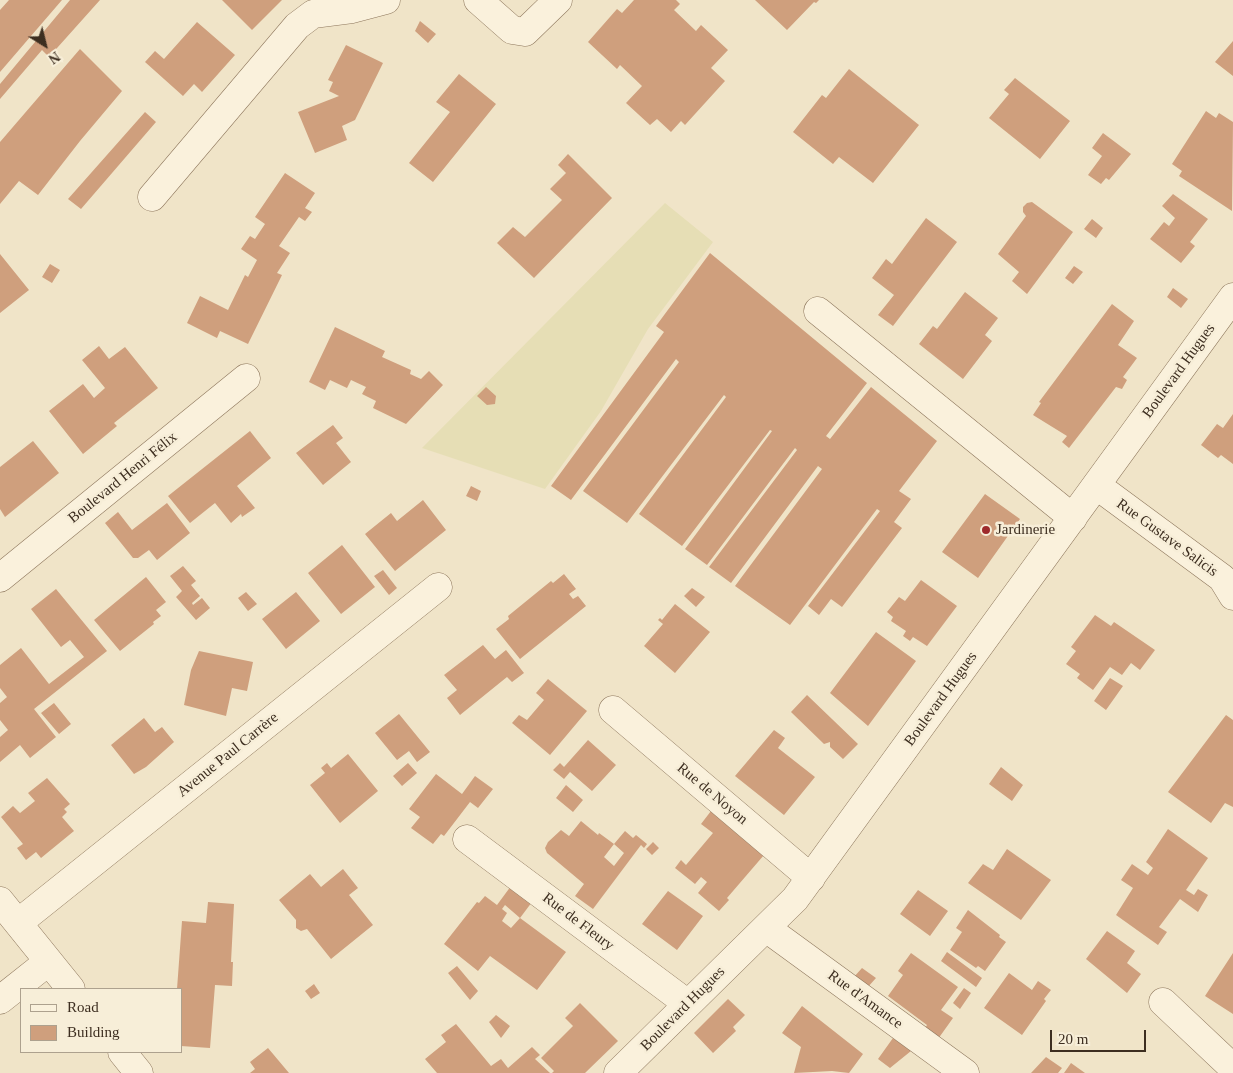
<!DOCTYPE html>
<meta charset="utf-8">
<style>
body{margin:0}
#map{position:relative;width:1233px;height:1073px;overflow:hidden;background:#f0e4c8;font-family:"Times New Roman",serif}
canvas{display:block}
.legend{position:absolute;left:20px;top:988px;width:162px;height:65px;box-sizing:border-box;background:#f7eed8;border:1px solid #ada18e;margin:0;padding:6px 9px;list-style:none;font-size:15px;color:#3d2e20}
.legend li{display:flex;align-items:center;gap:10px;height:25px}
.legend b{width:25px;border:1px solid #ada18e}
.north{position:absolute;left:20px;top:20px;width:50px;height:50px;-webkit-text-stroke:4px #f7eed8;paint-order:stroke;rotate:144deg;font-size:14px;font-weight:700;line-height:20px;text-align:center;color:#3d2e20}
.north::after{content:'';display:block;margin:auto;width:18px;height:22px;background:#3d2e20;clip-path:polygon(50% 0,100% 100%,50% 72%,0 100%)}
.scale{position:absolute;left:1050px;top:1030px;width:96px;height:22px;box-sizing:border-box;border:2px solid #3d2e20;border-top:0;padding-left:6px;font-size:15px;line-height:18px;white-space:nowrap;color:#3d2e20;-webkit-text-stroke:4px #f7eed8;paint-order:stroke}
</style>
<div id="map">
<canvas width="1233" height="1073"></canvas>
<ul class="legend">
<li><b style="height:6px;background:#faf1dc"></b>Road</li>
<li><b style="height:14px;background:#cf9f7d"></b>Building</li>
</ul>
<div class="north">N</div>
<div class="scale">20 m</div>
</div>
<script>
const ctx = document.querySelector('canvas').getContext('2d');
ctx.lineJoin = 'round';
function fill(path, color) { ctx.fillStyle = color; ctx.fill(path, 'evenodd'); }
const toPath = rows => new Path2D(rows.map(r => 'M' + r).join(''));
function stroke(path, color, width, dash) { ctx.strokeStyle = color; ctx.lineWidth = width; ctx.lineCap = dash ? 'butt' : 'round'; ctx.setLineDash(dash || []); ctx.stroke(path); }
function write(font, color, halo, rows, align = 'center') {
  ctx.font = font + ' "Times New Roman",serif'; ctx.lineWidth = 5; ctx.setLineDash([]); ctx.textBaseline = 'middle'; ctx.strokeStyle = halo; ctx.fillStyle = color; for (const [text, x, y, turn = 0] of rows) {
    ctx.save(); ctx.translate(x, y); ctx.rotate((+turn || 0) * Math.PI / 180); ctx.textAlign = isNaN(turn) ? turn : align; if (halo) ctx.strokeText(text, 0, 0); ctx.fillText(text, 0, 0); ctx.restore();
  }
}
fill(toPath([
 [665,203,713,242,648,329,601,411,545,489,422,448]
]), '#e6deb5');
fill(toPath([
 [9,0,62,0,0,72,0,10],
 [70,0,100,0,49,57,42,50,0,99,0,84],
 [222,0,282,0,252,30],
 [634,0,676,0,680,4,674,10,696,31,701,25,728,50,711,68,725,81,685,125,681,121,671,132,657,119,650,125,626,103,642,86,620,65,617,69,588,42,617,9,622,13],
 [755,0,819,0,816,3,814,2,787,30],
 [420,21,436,34,428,43,415,31],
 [197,22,235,55,202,92,194,84,183,96,145,62,155,51,164,59],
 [1233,41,1233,76,1215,62],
 [346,45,383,63,355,120,342,126,347,140,315,153,298,112,339,96,329,91,333,82,328,80],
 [80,49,122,91,80,141,38,195,19,181,0,204,0,142],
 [849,69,919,125,873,183,839,157,833,164,793,132,822,95,826,98],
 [459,74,496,104,433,182,409,163,450,112,436,102],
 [1015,78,1070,121,1040,159,989,118,1009,94,1004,90],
 [1206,111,1216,118,1219,113,1233,122,1232,211,1179,176,1182,171,1172,164],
 [145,112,156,122,81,209,68,199],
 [1103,133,1131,154,1109,180,1106,178,1101,184,1088,175,1102,156,1092,148],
 [568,154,612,198,534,278,497,243,513,227,525,237,562,200,550,189,566,173,558,165],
 [285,173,315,193,305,208,312,212,305,221,299,217,279,246,290,253,277,273,282,275,248,344,220,331,217,338,187,323,200,296,228,310,245,275,248,277,257,260,241,249,250,236,255,239,265,224,255,217],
 [1173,194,1208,219,1190,242,1195,246,1181,263,1150,239,1164,222,1169,226,1175,218,1162,206],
 [1032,202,1073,232,1027,294,1012,281,1019,272,998,254,1026,216,1023,212,1023,207,1027,203],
 [926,218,957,242,893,326,878,315,894,295,872,278,886,259,892,264],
 [1092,219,1103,228,1096,238,1084,229],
 [710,253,867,383,826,436,830,439,871,387,937,441,899,491,911,499,894,522,902,528,842,607,831,599,819,615,808,606,880,511,877,509,790,625,735,586,822,469,818,466,731,583,709,567,797,450,795,448,707,565,685,549,772,431,770,430,682,546,639,514,726,397,724,395,627,523,583,491,679,362,676,359,571,500,551,486,664,332,656,326],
 [0,254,29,290,0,313],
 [50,264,60,270,52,283,42,277],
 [1074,266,1083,272,1073,284,1065,278],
 [1173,288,1188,299,1181,308,1167,297],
 [965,292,998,318,985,335,992,341,963,379,919,344,933,326,937,329],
 [1112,304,1134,321,1118,345,1137,358,1123,377,1127,380,1122,389,1116,387,1069,448,1062,442,1067,436,1033,415,1041,403,1039,402],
 [335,327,385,351,382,357,411,370,410,374,421,379,429,371,443,385,406,424,373,408,376,401,362,394,366,387,351,380,347,388,330,380,325,390,309,382],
 [99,346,109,359,125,347,158,388,114,423,117,426,83,454,49,411,83,384,94,398,105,388,82,360],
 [486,387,496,396,495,404,487,405,477,396],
 [1233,414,1233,464,1221,455,1218,458,1201,445,1217,424,1223,428],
 [333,425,343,438,336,443,351,462,323,485,296,453],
 [250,431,271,458,237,486,255,508,242,517,241,514,231,523,215,503,190,523,168,496],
 [33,441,59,473,5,517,0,509,0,467],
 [471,486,481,491,477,501,466,496],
 [985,494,1020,519,978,578,942,552],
 [423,500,446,530,395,571,365,534,391,513,397,521],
 [167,503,190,533,157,560,149,550,138,558,133,558,105,523,118,512,132,530],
 [342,545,375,587,341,614,308,573],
 [183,566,196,581,191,585,200,596,192,603,193,605,202,598,210,608,196,620,176,597,182,591,170,576],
 [383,570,397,588,389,595,374,576],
 [564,574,576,589,569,594,573,599,578,596,586,606,520,659,496,629,509,619,508,616,551,581,553,583],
 [146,577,166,602,156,610,161,616,153,622,154,624,120,651,94,620],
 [921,580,957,606,927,646,913,637,910,641,903,636,906,631,891,621,893,617,887,612,899,597,905,601],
 [692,588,705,597,696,607,684,596],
 [56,589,107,651,34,709,56,737,30,758,20,745,0,762,0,737,8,730,0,720,0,703,7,697,0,688,0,665,21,648,49,684,84,657,70,640,61,647,31,609],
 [246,592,257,604,248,611,238,598],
 [296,592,320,621,286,649,262,619],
 [675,604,710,632,675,673,644,646,663,624,658,620,660,618,662,620],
 [1095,615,1111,626,1114,622,1155,650,1140,670,1131,663,1122,675,1110,667,1093,690,1077,678,1080,674,1066,664,1076,651,1071,647],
 [876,632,916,661,868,726,830,693],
 [483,645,495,659,506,650,524,673,512,682,507,677,460,715,447,698,457,690,444,675],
 [199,651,253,662,247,691,232,688,226,716,184,705,191,670],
 [1110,678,1123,686,1106,710,1094,701],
 [548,679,587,711,550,755,512,723,519,715,527,720,544,700,536,693],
 [807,695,858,744,843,759,830,747,830,742,824,744,791,712],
 [54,703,71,724,59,734,41,713],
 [399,714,430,752,417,762,409,751,397,760,375,733],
 [1226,715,1233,720,1233,807,1225,803,1211,823,1168,792],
 [144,718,155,732,162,727,174,742,146,767,134,774,111,745],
 [774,730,785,738,778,748,815,777,784,815,735,776],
 [588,740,616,765,592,791,570,772,564,779,553,770,560,763,564,767],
 [348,754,378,791,340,823,310,785,325,773,321,768,327,763,331,768],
 [408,763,417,773,402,786,393,776],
 [1001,767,1023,785,1012,801,989,784],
 [436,774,462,794,475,776,493,789,478,808,470,802,444,836,441,834,433,844,411,828,420,817,409,809],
 [47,778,70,804,64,809,67,812,62,817,74,831,41,858,36,852,26,860,17,848,23,844,1,817,13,806,20,813,35,801,28,793],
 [566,785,583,800,573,812,556,798],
 [711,811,764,855,727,898,729,900,719,911,698,893,707,882,701,877,695,884,675,868,681,860,686,865,713,833,701,824],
 [581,821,598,835,599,833,614,844,604,857,614,866,624,853,614,844,625,831,633,838,636,835,647,844,644,848,641,845,593,909,575,896,584,884,547,853,545,848,548,842,561,830,569,836],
 [1168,829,1208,858,1186,890,1194,895,1198,889,1208,895,1198,912,1180,899,1159,927,1167,932,1158,945,1116,915,1133,888,1121,880,1132,864,1148,875,1153,868,1146,862],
 [653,842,659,848,652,855,646,849],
 [1007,849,1051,880,1021,920,968,883,983,864,993,870],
 [343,869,358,888,349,895,373,925,331,959,307,929,301,931,296,928,296,920,279,900,310,874,321,887],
 [511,886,532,902,520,918,505,905,502,909,507,913,502,921,511,928,520,918,566,952,537,990,490,956,478,971,444,944,477,902,479,903,485,896,497,905],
 [918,890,948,911,930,936,900,914],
 [668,891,703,916,677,950,642,924],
 [208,902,234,904,231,962,233,962,232,986,215,985,210,1048,181,1046,181,989,177,989,182,921,206,923],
 [968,910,1000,935,999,937,1006,942,985,971,978,966,976,968,950,950,962,932,956,928],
 [1107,931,1135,951,1127,963,1141,974,1127,993,1086,959],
 [947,952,982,978,976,987,941,961],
 [911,953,958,987,941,1010,953,1018,938,1039,924,1030,927,1025,888,996,903,975,898,971],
 [1233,953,1233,1014,1205,996],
 [457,966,478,991,470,1000,448,973],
 [862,968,876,978,867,988,853,978],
 [1009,973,1032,990,1038,981,1051,990,1044,999,1046,1001,1022,1035,984,1008],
 [314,984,320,993,311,999,305,991],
 [964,988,971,993,960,1009,953,1003],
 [728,999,745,1015,733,1027,736,1031,713,1053,694,1033],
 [580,1003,618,1041,585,1073,552,1073,554,1071,541,1058,573,1026,565,1018],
 [802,1006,863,1054,849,1073,832,1071,794,1073,801,1047,782,1033],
 [496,1015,510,1026,501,1038,489,1022],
 [456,1024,491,1066,501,1059,508,1068,532,1047,540,1055,535,1059,550,1073,437,1073,425,1059,446,1042,441,1035],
 [893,1038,911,1051,890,1068,878,1059],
 [268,1048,289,1073,250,1073,255,1069,250,1062],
 [1046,1057,1062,1068,1058,1073,1031,1073],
 [1071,1063,1085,1073,1064,1073]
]), '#cf9f7d');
const minor = toPath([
 [478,0,512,30,525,32,558,0],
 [152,197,297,26,313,14,352,9,386,0],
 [818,311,1073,518],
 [1096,485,1222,578,1233,596],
 [0,578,246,378],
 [613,710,811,878],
 [467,839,688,1004],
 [0,901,71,989],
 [18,923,438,587],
 [766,928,965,1073],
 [0,1000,48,962],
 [1163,1002,1233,1068],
 [122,1052,139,1073],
 [618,1073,795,899,1233,297]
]);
stroke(minor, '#8d765c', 29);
stroke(minor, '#faf1dc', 28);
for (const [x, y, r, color] of [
 [986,530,5,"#9e2a2b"]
]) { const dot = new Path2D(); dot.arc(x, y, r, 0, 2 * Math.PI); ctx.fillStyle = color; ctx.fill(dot); stroke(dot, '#f7eed8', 2); }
write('15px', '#3d2e20', '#f7eed8', [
 ["Boulevard Hugues",1179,371,-54],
 ["Boulevard Henri Félix",123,478,-39],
 ["Rue Gustave Salicis",1167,538,36],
 ["Boulevard Hugues",941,699,-54],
 ["Avenue Paul Carrère",228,755,-39],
 ["Rue de Noyon",712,794,40],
 ["Rue de Fleury",578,922,37],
 ["Rue d'Amance",865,1000,36],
 ["Boulevard Hugues",683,1009,-45]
]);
write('15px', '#3d2e20', '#f7eed8', [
 ["Jardinerie",996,530]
], 'left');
</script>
